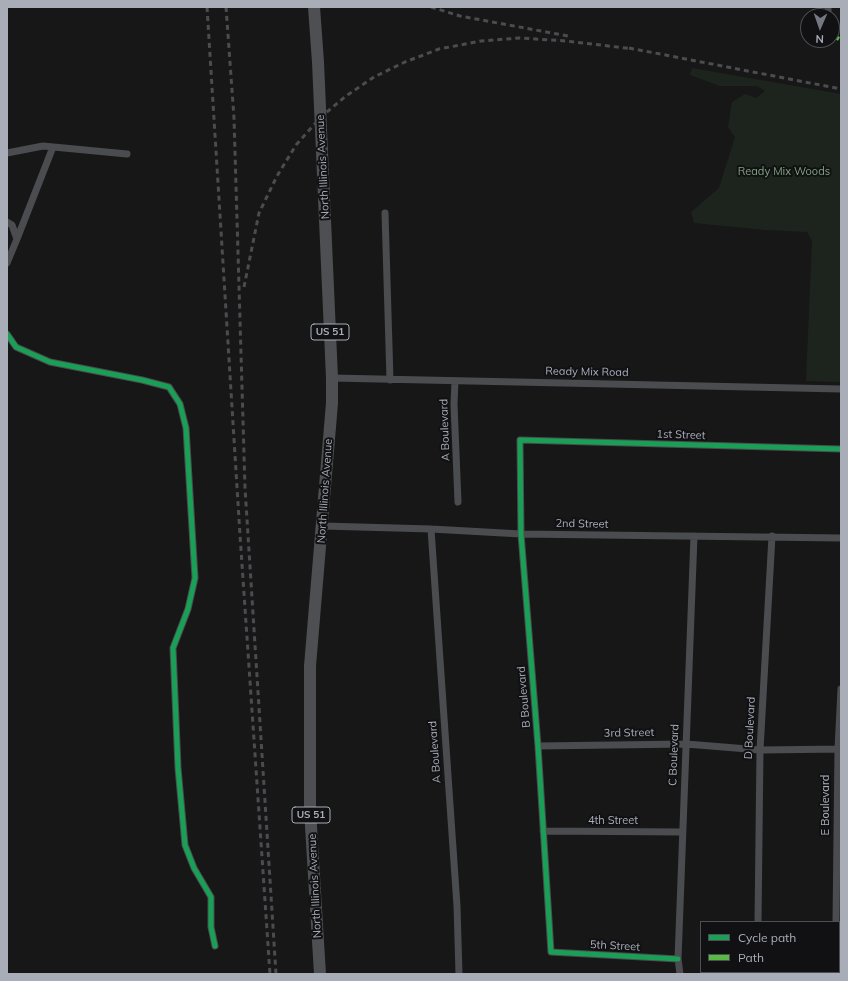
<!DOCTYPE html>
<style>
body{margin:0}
#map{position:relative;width:848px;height:981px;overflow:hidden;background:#171717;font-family:Mulish,sans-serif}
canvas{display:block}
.frame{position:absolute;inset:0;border:8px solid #a8adb8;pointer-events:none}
.legend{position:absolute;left:700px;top:921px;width:140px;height:52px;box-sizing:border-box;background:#111113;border:1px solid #4d4f55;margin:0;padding:5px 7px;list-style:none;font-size:12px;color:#a8adb8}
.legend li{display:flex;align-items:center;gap:8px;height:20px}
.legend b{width:20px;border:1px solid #4d4f55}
.north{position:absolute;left:800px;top:8px;width:40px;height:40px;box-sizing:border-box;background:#111113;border:1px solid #4d4f55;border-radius:50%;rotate:182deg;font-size:11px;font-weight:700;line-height:16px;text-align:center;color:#a8adb8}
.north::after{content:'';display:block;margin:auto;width:14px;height:18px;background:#757880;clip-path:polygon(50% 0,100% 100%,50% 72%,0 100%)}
</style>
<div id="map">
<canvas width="848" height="981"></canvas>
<div class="frame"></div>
<ul class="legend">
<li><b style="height:5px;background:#1a9f57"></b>Cycle path</li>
<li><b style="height:5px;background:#58b947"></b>Path</li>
</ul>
<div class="north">N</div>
</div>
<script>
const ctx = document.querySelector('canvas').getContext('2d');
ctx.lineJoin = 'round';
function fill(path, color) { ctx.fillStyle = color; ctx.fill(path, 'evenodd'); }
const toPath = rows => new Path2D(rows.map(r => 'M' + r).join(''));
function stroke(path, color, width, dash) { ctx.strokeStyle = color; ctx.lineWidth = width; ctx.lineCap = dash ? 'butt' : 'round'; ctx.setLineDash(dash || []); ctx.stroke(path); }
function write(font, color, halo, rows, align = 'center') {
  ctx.font = font + ' Mulish,sans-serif'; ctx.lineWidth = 4; ctx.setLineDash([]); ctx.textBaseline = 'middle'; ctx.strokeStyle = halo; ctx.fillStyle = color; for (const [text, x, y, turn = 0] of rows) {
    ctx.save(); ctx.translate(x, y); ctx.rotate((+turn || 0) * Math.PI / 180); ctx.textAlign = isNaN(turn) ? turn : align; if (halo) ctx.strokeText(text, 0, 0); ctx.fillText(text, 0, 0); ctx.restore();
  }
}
fill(toPath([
 [692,68,841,94,841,382,806,381,812,241,807,232,765,230,694,223,691,212,719,188,735,137,728,127,732,102,745,94,756,98,765,91,757,86,720,86,690,75]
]), '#1d241e');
stroke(toPath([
 [828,16,828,7],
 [7,153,43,146,127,154],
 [385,213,390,380],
 [7,222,12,225,17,239,7,263],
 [17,239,53,147],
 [7,334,16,347,50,362,142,380,169,387,180,404,186,428,195,578,188,609,173,648,178,768,185,845,194,868,211,897,211,927,215,946],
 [332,378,841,389],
 [455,381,454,404,458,502],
 [323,526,431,529,521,534,841,538],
 [431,529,457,906,459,974],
 [538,746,686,744,760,750,841,749],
 [543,831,682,832],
 [758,922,760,750,772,536],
 [836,922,838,749,841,689],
 [678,959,551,952,538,746,521,534,520,440,841,449],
 [680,974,678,959,694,536],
 [757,974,757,972],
 [836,974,836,972]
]), '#4b4c50', 7);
stroke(toPath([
 [314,7,318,62,332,378,332,403,310,666,310,810,320,974]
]), '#4d4f52', 12);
stroke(toPath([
 [207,7,240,535,270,974],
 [226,7,234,118,245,488,276,974],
 [431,7,460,16,568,36],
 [629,48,841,89],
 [244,287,259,213,277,176,296,145,321,117,346,96,374,77,405,62,439,49,481,41,520,38,566,41,634,49]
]), '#4b4c4f', 3, [5, 4]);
stroke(toPath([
 [832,35,841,40]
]), '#58b947', 4, [8, 4]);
stroke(toPath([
 [7,334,16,347,50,362,142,380,169,387,180,404,186,428,195,578,188,609,173,648,178,768,185,845,194,868,211,897,211,927,215,946],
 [678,959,551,952,538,746,521,534,520,440,841,449]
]), '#1a9f57', 5);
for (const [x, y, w] of [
 [330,332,38],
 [311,815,38]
]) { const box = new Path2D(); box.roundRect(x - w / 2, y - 8, w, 16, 3); ctx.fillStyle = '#111113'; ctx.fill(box); stroke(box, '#a8adb8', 1); }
write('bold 10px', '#a8adb8', null, [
 ["US 51",330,332],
 ["US 51",311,815]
]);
write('11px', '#a8adb8', '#111113', [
 ["North Illinois Avenue",323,167,-93],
 ["Ready Mix Road",587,372,1],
 ["A Boulevard",445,430,-92],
 ["1st Street",681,435,2],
 ["North Illinois Avenue",325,491,-86],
 ["2nd Street",582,524,1],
 ["B Boulevard",524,697,-95],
 ["D Boulevard",750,728,-87],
 ["3rd Street",629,733,-1],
 ["A Boulevard",435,752,-94],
 ["C Boulevard",674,755,-88],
 ["E Boulevard",826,805,-90],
 ["4th Street",613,821],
 ["North Illinois Avenue",315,886,-93],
 ["5th Street",615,946,3]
]);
write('11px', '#7fa381', '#111113', [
 ["Ready Mix Woods",784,172]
]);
</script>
